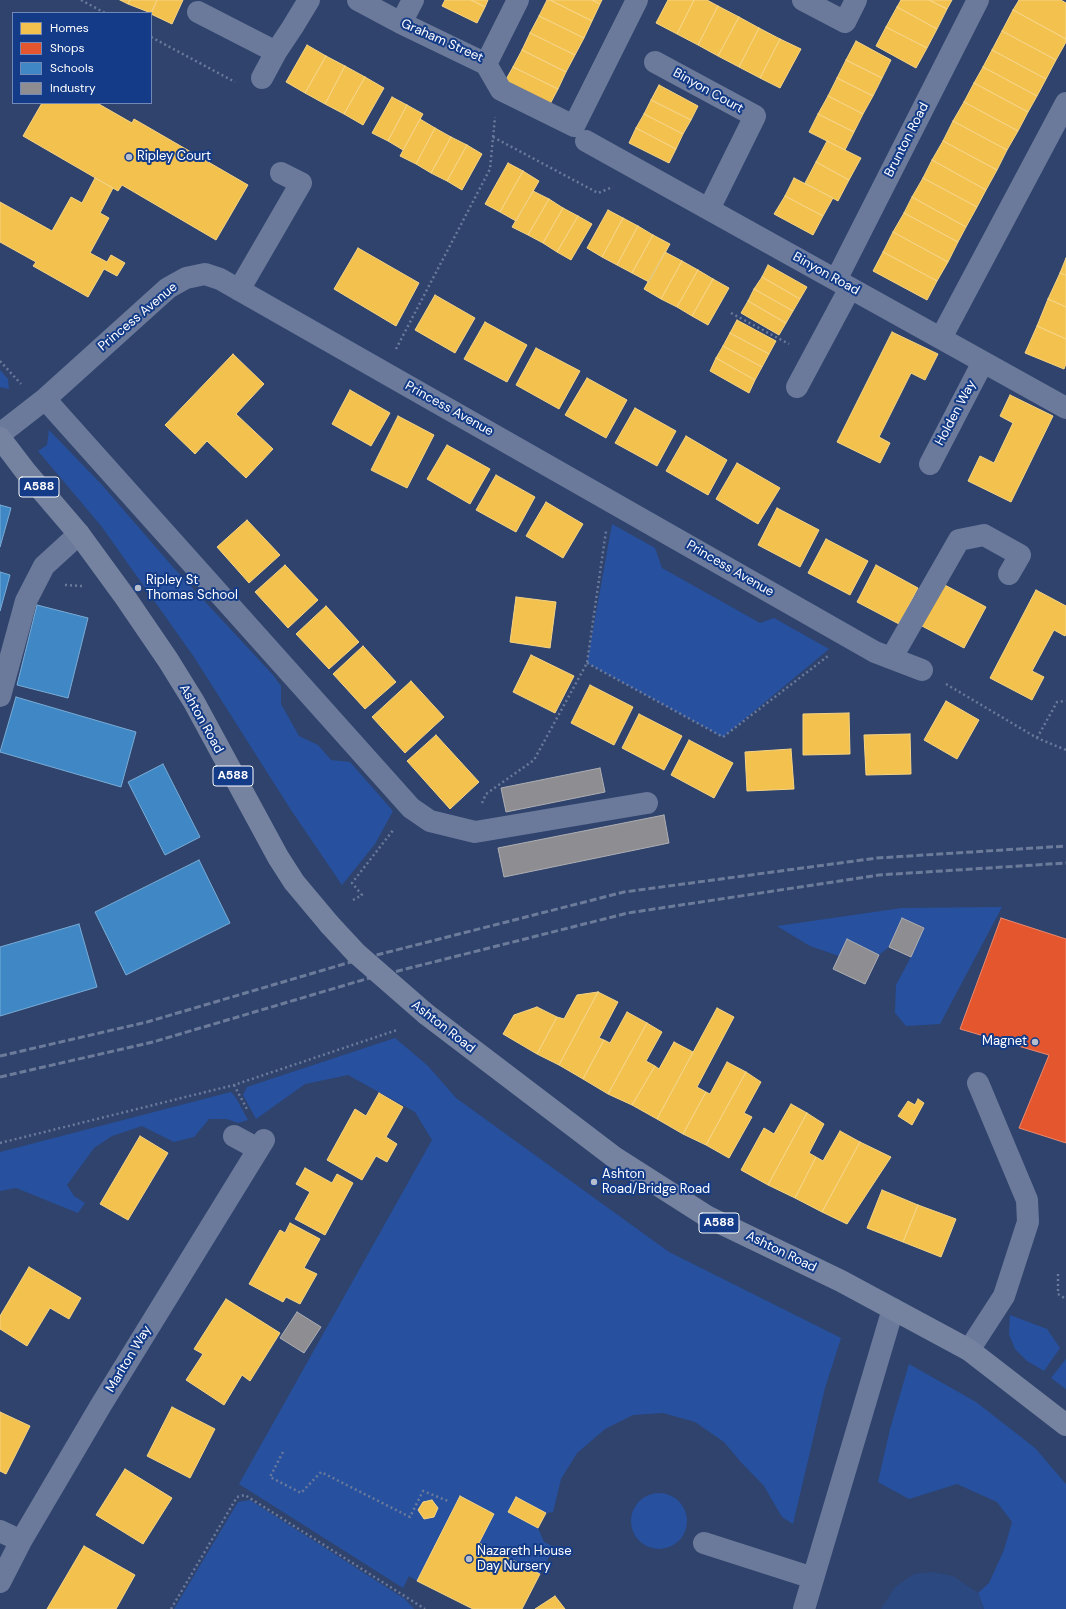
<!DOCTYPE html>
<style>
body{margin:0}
#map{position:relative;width:1066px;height:1609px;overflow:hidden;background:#2f436d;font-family:"DM Sans",sans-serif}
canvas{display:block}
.legend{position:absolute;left:12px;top:12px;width:140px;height:92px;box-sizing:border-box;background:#143b88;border:1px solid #7289b8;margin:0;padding:5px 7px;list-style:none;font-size:12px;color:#fff}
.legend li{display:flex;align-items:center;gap:8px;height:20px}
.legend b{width:20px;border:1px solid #7289b8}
</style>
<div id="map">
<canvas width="1066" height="1609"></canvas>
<ul class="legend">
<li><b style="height:11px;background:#f2c14e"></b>Homes</li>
<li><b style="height:11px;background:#e4572e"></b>Shops</li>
<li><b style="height:11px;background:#3f88c5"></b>Schools</li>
<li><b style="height:11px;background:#8d8d92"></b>Industry</li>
</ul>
</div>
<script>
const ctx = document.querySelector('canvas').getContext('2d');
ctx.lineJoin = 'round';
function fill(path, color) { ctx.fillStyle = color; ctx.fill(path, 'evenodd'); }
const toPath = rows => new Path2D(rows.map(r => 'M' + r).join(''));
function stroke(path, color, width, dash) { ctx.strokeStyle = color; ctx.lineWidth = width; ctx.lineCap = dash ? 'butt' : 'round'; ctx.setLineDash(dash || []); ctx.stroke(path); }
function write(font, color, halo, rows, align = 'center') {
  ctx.font = font + ' "DM Sans",sans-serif'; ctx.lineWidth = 4; ctx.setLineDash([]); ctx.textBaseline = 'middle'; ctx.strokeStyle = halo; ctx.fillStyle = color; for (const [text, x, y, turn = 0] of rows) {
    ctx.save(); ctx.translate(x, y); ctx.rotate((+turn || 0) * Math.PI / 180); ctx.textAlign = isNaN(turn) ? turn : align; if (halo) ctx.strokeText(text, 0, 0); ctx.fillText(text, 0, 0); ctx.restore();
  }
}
fill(toPath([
 [0,370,8,379,9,389,0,387],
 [49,430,102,485,172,566,273,675,281,686,281,704,299,736,318,745,331,760,350,762,393,811,375,844,342,885,291,810,194,657,102,527,38,451,47,445],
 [612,524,655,548,662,568,760,623,774,618,829,649,723,737,587,663],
 [1002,907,940,1024,906,1026,895,1013,896,985,911,957,924,927,902,918,889,947,879,955,847,939,839,956,810,946,777,926,902,908],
 [395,1038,428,1066,456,1098,669,1252,841,1338,825,1388,793,1524,782,1517,764,1486,740,1461,724,1442,695,1422,663,1413,633,1415,605,1429,577,1453,561,1479,553,1512,546,1513,516,1497,508,1512,538,1528,544,1542,554,1547,540,1574,479,1543,494,1514,460,1497,417,1581,409,1576,403,1588,239,1484,432,1140,415,1112,348,1075,305,1084,256,1119,243,1095,247,1087],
 [231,1092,236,1098,248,1120,238,1123,227,1119,209,1119,194,1137,174,1142,142,1126,112,1136,94,1148,67,1185,74,1196,85,1203,78,1213,16,1188,0,1191,0,1152],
 [1010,1315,1047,1329,1060,1348,1044,1371,1027,1361,1015,1349,1009,1334],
 [1066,1359,1066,1389,1051,1378],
 [909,1364,976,1402,1035,1448,1066,1484,1066,1609,984,1609,978,1593,989,1583,1004,1550,1012,1522,997,1502,957,1484,909,1499,878,1482,890,1429],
 '631 1521a28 28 0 1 1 56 0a28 28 0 1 1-56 0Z',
 [250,1500,405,1599,414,1609,174,1609,238,1502]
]), '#27519f');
fill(toPath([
 [932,1572,953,1576,978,1593,984,1609,881,1609,895,1587,914,1574]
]), '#2b4880');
const homes = toPath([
 [120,0,130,0,128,4,120,0],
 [130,0,157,0,151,13,128,4,130,0],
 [157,0,183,0,172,24,151,14,157,0],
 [445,0,471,0,485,7,477,23,442,6,445,0],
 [471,0,488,0,485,7,471,0],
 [547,0,550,0,592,21,584,38,539,16,547,0],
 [550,0,592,0,600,4,592,21,550,0],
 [592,0,602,0,600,4,592,0],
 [668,0,694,0,677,34,656,23,668,0],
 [694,0,707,0,718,6,698,45,677,34,694,0],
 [901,0,929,0,947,9,937,29,897,7,901,0],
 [929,0,952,0,947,9,929,0],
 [1019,0,1061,0,1066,3,1066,39,1013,10,1019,0],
 [718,6,739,17,718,56,698,45,718,6],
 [897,7,937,29,927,48,886,27,897,7],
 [1013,10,1066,39,1066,42,1056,60,1002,31,1013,10],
 [539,16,584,38,575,55,530,33,539,16],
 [739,17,759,28,739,67,718,56,739,17],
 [886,27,927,48,916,68,876,46,886,27],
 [759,28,780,39,760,78,739,67,759,28],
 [1002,31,1056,60,1046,79,992,50,1002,31],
 [530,33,575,55,566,72,522,50,530,33],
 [780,39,801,49,780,88,760,78,780,39],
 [856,41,891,60,882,78,846,60,856,41],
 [307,45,326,56,305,93,286,82,307,45],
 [522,50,566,72,558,89,513,67,522,50],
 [992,50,1046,79,1037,96,983,67,992,50],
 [326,56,345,66,325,104,305,93,326,56],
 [846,60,882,78,873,96,837,78,846,60],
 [345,66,365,77,344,114,325,104,345,66],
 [513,67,558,89,549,106,504,83,513,67],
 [983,67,1037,96,1028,112,974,83,983,67],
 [365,77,384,88,363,125,344,114,365,77],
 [837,78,873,96,863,114,828,96,837,78],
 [974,83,1028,112,1018,131,964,102,974,83],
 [659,85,698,106,691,120,651,100,659,85],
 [828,96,863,114,854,132,818,114,828,96],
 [392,97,407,105,388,141,372,133,392,97],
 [651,100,691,120,683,134,644,114,651,100],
 [964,102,1018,131,1007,150,953,121,964,102],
 [42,103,97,103,132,123,134,119,248,185,216,240,122,185,118,191,23,136,42,103],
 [407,105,423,114,403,150,388,141,407,105],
 [644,114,683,134,676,149,636,128,644,114],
 [818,114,854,132,845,150,809,132,818,114],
 [420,119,435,128,416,164,400,156,420,119],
 [953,121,1007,150,997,170,943,141,953,121],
 [435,128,451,137,431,173,416,164,435,128],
 [636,128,676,149,669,163,629,143,636,128],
 [451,137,467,145,447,181,431,173,451,137],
 [827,141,861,158,849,180,816,162,827,141],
 [943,141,997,170,986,190,932,160,943,141],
 [467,145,482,154,462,190,447,181,467,145],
 [932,160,986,190,977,207,923,178,932,160],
 [816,162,849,180,838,201,805,183,816,162],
 [508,163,523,171,500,212,485,204,508,163],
 [523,171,539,181,516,221,500,212,523,171],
 [95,178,113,188,100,213,109,218,90,253,107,262,111,255,125,263,117,276,104,269,88,297,33,266,36,262,0,242,0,202,52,231,71,197,82,203,95,178],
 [794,178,833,198,823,216,785,196,794,178],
 [923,178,977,207,966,227,912,197,923,178],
 [533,191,549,199,528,235,512,227,533,191],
 [785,196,823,216,813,235,774,214,785,196],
 [912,197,966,227,958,242,904,213,912,197],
 [549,199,563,208,543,243,528,235,549,199],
 [563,208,578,216,557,252,543,243,563,208],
 [608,210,623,218,602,257,587,248,608,210],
 [904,213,958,242,948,262,893,232,904,213],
 [578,216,592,224,571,260,557,252,578,216],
 [623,218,638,226,617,265,602,257,623,218],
 [638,226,653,235,632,273,617,265,638,226],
 [893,232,948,262,937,281,883,252,893,232],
 [653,235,670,244,649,282,632,273,653,235],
 [358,248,419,283,396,326,334,289,358,248],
 [665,252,682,261,661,299,644,289,665,252],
 [883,252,937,281,927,300,873,271,883,252],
 [1066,258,1066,275,1060,273,1066,258],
 [682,261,698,270,677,307,661,299,682,261],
 [768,265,807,287,800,299,762,277,768,265],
 [698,270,713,279,692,316,677,307,698,270],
 [1060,273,1066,275,1066,307,1048,299,1060,273],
 [762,277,800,299,793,311,754,289,762,277],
 [713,279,729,288,708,325,692,316,713,279],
 [754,289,793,311,786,323,748,301,754,289],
 [435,295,475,318,455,353,415,330,435,295],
 [1048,299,1066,307,1066,339,1037,326,1048,299],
 [748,301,786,323,779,335,741,313,748,301],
 [737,320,776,341,769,354,730,333,737,320],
 [485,322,527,345,507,382,464,359,485,322],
 [1037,326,1066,339,1066,364,1064,369,1025,353,1037,326],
 [892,332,938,354,925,380,911,373,879,437,890,443,880,463,837,442,892,332],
 [730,333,769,354,762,367,723,346,730,333],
 [723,346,762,367,755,380,716,358,723,346],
 [536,348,580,371,559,409,516,385,536,348],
 [233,354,264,384,236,414,273,449,246,478,207,441,195,454,165,425,233,354],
 [716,358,755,380,749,393,710,371,716,358],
 [587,378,627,400,606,438,565,415,587,378],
 [350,390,390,413,371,446,332,424,350,390],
 [1010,395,1053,416,1011,502,968,481,980,456,994,463,1013,423,1000,416,1010,395],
 [635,408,676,431,657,466,615,443,635,408],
 [398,416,434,435,407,488,371,470,398,416],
 [686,436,727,460,708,495,666,471,686,436],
 [447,445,490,469,470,504,427,479,447,445],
 [737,463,780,488,758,524,716,499,737,463],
 [496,475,535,497,516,532,476,510,496,475],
 [546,502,583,524,563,558,526,536,546,502],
 [777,508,819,530,800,567,758,545,777,508],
 [247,520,280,555,249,583,217,547,247,520],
 [826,539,868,561,850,595,808,573,826,539],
 [285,565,318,600,288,628,255,592,285,565],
 [876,565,918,588,899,624,857,602,876,565],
 [941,583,986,607,964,648,920,625,941,583],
 [1036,590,1066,606,1066,634,1065,636,1054,630,1032,671,1044,677,1032,700,990,678,1036,590],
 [516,597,556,602,550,648,510,642,516,597],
 [326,606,359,642,329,669,296,634,326,606],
 [363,646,396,682,365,709,333,674,363,646],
 [531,655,574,676,555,713,513,692,531,655],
 [411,681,444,717,405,753,372,717,411,681],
 [590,685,633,707,614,745,571,723,590,685],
 [946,701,979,720,957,759,924,740,946,701],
 [849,713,850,754,803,755,803,714,849,713],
 [639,714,682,736,664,770,622,748,639,714],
 [910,734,911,774,866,775,864,735,910,734],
 [436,735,479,782,450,809,407,761,436,735],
 [689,740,733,763,714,798,671,775,689,740],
 [791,749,794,789,747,791,745,752,791,749],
 [598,992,559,1065,537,1054,557,1017,564,1019,577,995,598,992],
 [598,992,618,1002,599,1038,604,1040,583,1079,559,1065,598,992],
 [537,1007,557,1017,537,1054,503,1034,514,1015,537,1007],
 [717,1008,734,1017,697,1087,706,1092,683,1134,657,1119,717,1008],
 [627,1012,647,1023,608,1094,583,1079,604,1040,610,1043,627,1012],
 [647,1023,662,1032,646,1061,655,1066,632,1105,608,1094,647,1023],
 [674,1042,693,1052,657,1119,632,1105,655,1066,659,1069,674,1042],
 [727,1062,746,1072,706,1145,683,1134,706,1092,710,1094,727,1062],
 [746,1072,761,1082,744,1113,752,1117,729,1158,706,1145,746,1072],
 [379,1093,403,1107,386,1137,397,1144,387,1162,376,1156,362,1180,327,1160,355,1109,366,1116,379,1093],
 [918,1099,924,1103,912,1125,898,1116,908,1101,915,1105,918,1099],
 [791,1104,807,1113,768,1185,741,1170,764,1128,774,1134,791,1104],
 [807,1113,824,1124,809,1153,816,1157,795,1198,768,1185,807,1113],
 [840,1131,860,1142,822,1212,795,1198,816,1157,823,1161,840,1131],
 [140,1136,168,1153,128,1220,100,1204,140,1136],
 [860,1142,891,1157,847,1224,822,1212,860,1142],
 [305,1168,332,1183,337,1174,353,1183,325,1235,295,1219,310,1192,296,1184,305,1168],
 [882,1190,918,1205,903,1242,867,1228,882,1190],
 [918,1205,956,1219,941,1257,903,1242,918,1205],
 [290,1223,320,1239,304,1268,317,1274,300,1304,286,1297,283,1302,249,1284,280,1230,285,1233,290,1223],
 [29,1267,81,1298,69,1319,50,1308,27,1346,0,1329,0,1316,29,1267],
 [226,1299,280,1333,250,1381,242,1375,224,1405,186,1380,203,1354,194,1349,226,1299],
 [172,1407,215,1429,190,1478,147,1456,172,1407],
 [0,1412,30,1426,6,1474,0,1471,0,1412],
 [125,1469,172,1498,143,1544,96,1515,125,1469],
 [460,1496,494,1514,479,1543,540,1574,522,1609,473,1609,417,1581,460,1496],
 [516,1497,546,1513,538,1528,508,1512,516,1497],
 [432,1500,438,1508,434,1517,424,1519,418,1510,423,1502,432,1500],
 [84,1546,135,1575,116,1609,47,1609,84,1546],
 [555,1596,565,1609,535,1609,555,1596]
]);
fill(homes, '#f2c14e');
stroke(homes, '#f6d483', 1);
const shops = toPath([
 [1001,918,1066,939,1066,1143,1019,1128,1049,1055,960,1029,1001,918]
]);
fill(shops, '#e4572e');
stroke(shops, '#ec896d', 1);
const schools = toPath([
 [0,505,11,508,0,547,0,505],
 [0,572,10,575,0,611,0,572],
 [37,605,88,618,68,698,17,685,37,605],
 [16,697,136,732,121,787,0,752,16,697],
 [163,764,200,837,165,855,128,782,163,764],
 [199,860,230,923,126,975,95,912,199,860],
 [79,924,97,987,0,1016,0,947,79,924]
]);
fill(schools, '#3f88c5');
stroke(schools, '#79acd6', 1);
const industry = toPath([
 [600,768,605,792,506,812,501,788,600,768],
 [664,815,669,843,504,877,498,848,664,815],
 [902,918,924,928,911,957,889,947,902,918],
 [847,939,879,955,865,984,833,969,847,939],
 [297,1312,321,1327,304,1353,280,1338,297,1312]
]);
fill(industry, '#8d8d92');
stroke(industry, '#afafb3', 1);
stroke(toPath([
 [81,0,105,13],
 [151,37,235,82],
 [493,137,598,193,613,187],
 [731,313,789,344],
 [396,349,490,169,495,117],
 [0,361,21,384],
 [65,585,82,586],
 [587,663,723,737,828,656],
 [946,684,1037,738,1066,750],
 [1037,738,1057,702,1066,701],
 [482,803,486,794,534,760,587,663,606,531],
 [353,900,362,895,352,883,394,829],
 [234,1085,248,1111],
 [0,1143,234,1085,397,1030],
 [1058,1274,1058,1294,1066,1299],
 [283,1452,270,1477,301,1493,321,1472,410,1517,423,1491,448,1501],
 [171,1609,237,1497,245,1495,425,1609]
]), '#6b7a9b', 2.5, [2, 3]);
stroke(toPath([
 [358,0,401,23,486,64],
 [803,0,845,22,856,0],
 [198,12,276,52,292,28,309,0],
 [401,23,413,0],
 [655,62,755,116,709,209],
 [486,64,501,90,574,126,637,0],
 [486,64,518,0],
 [262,78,276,52],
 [586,141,1066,408],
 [836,280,978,0],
 [239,290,301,183,281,173],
 [941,338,1066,103],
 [797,387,850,288],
 [45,399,411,808,430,821,475,832,647,803],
 [0,434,45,399,168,288,186,278,205,274,220,279,875,652,922,670],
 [930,464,983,362],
 [892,657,959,540,984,535,1020,555,1009,574],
 [0,696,26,601,44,566,79,534],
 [234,1136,258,1149],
 [969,1350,1004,1296,1028,1222,1027,1200,978,1083],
 [0,1531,21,1541],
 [704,1543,813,1578],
 [0,1582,21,1541,101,1405,264,1140],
 [804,1609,893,1309]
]), '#6b7a9b', 22);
stroke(toPath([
 [0,438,26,472,79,534,125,597,168,660,194,702,278,857,294,882,330,925],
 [426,1014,614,1157,708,1217,841,1281,969,1350,1066,1425]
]), '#7583a0', 22);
stroke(toPath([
 [0,1056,147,1022,361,959,624,892,877,858,1066,846],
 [0,1077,153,1042,366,979,628,913,879,875,1066,863]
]), '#6c7b9a', 3, [7, 3]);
stroke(toPath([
 [330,925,356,953,426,1014]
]), '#7583a0', 22);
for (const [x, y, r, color] of [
 [129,157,4,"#b6bdcc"],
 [138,588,4,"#b6bdcc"],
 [1035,1042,4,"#b6bdcc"],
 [594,1182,4,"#b6bdcc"],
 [469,1559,4,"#b6bdcc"]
]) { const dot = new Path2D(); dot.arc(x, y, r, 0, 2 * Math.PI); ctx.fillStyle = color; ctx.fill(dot); stroke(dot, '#143b88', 1.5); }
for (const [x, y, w] of [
 [39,487,40],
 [233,776,40],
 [719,1223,40]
]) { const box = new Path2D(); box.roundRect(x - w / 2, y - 10, w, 20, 3); ctx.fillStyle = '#143b88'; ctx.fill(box); stroke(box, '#fff', 1); }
write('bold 12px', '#fff', null, [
 ["A588",39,487],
 ["A588",233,776],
 ["A588",719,1223]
]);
write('13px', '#fff', '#143b88', [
 ["Graham Street",442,41,24],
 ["Binyon Court",708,91,29],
 ["Brunton Road",907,140,-63],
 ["Binyon Road",826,274,29],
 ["Princess Avenue",138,317,-40],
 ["Princess Avenue",449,409,29],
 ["Holden Way",956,413,-62],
 ["Princess Avenue",730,569,30],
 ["Ashton Road",201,719,61],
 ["Ashton Road",443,1027,38],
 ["Ashton Road",781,1252,26],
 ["Marlton Way",129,1359,-59]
]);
write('13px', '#fff', '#143b88', [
 ["Ripley Court",137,157],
 ["Ripley St",146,581],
 ["Thomas School",146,596],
 ["Magnet",1027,1042,"right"],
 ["Ashton",602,1175],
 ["Road/Bridge Road",602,1190],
 ["Nazareth House",477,1552],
 ["Day Nursery",477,1567]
], 'left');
</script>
